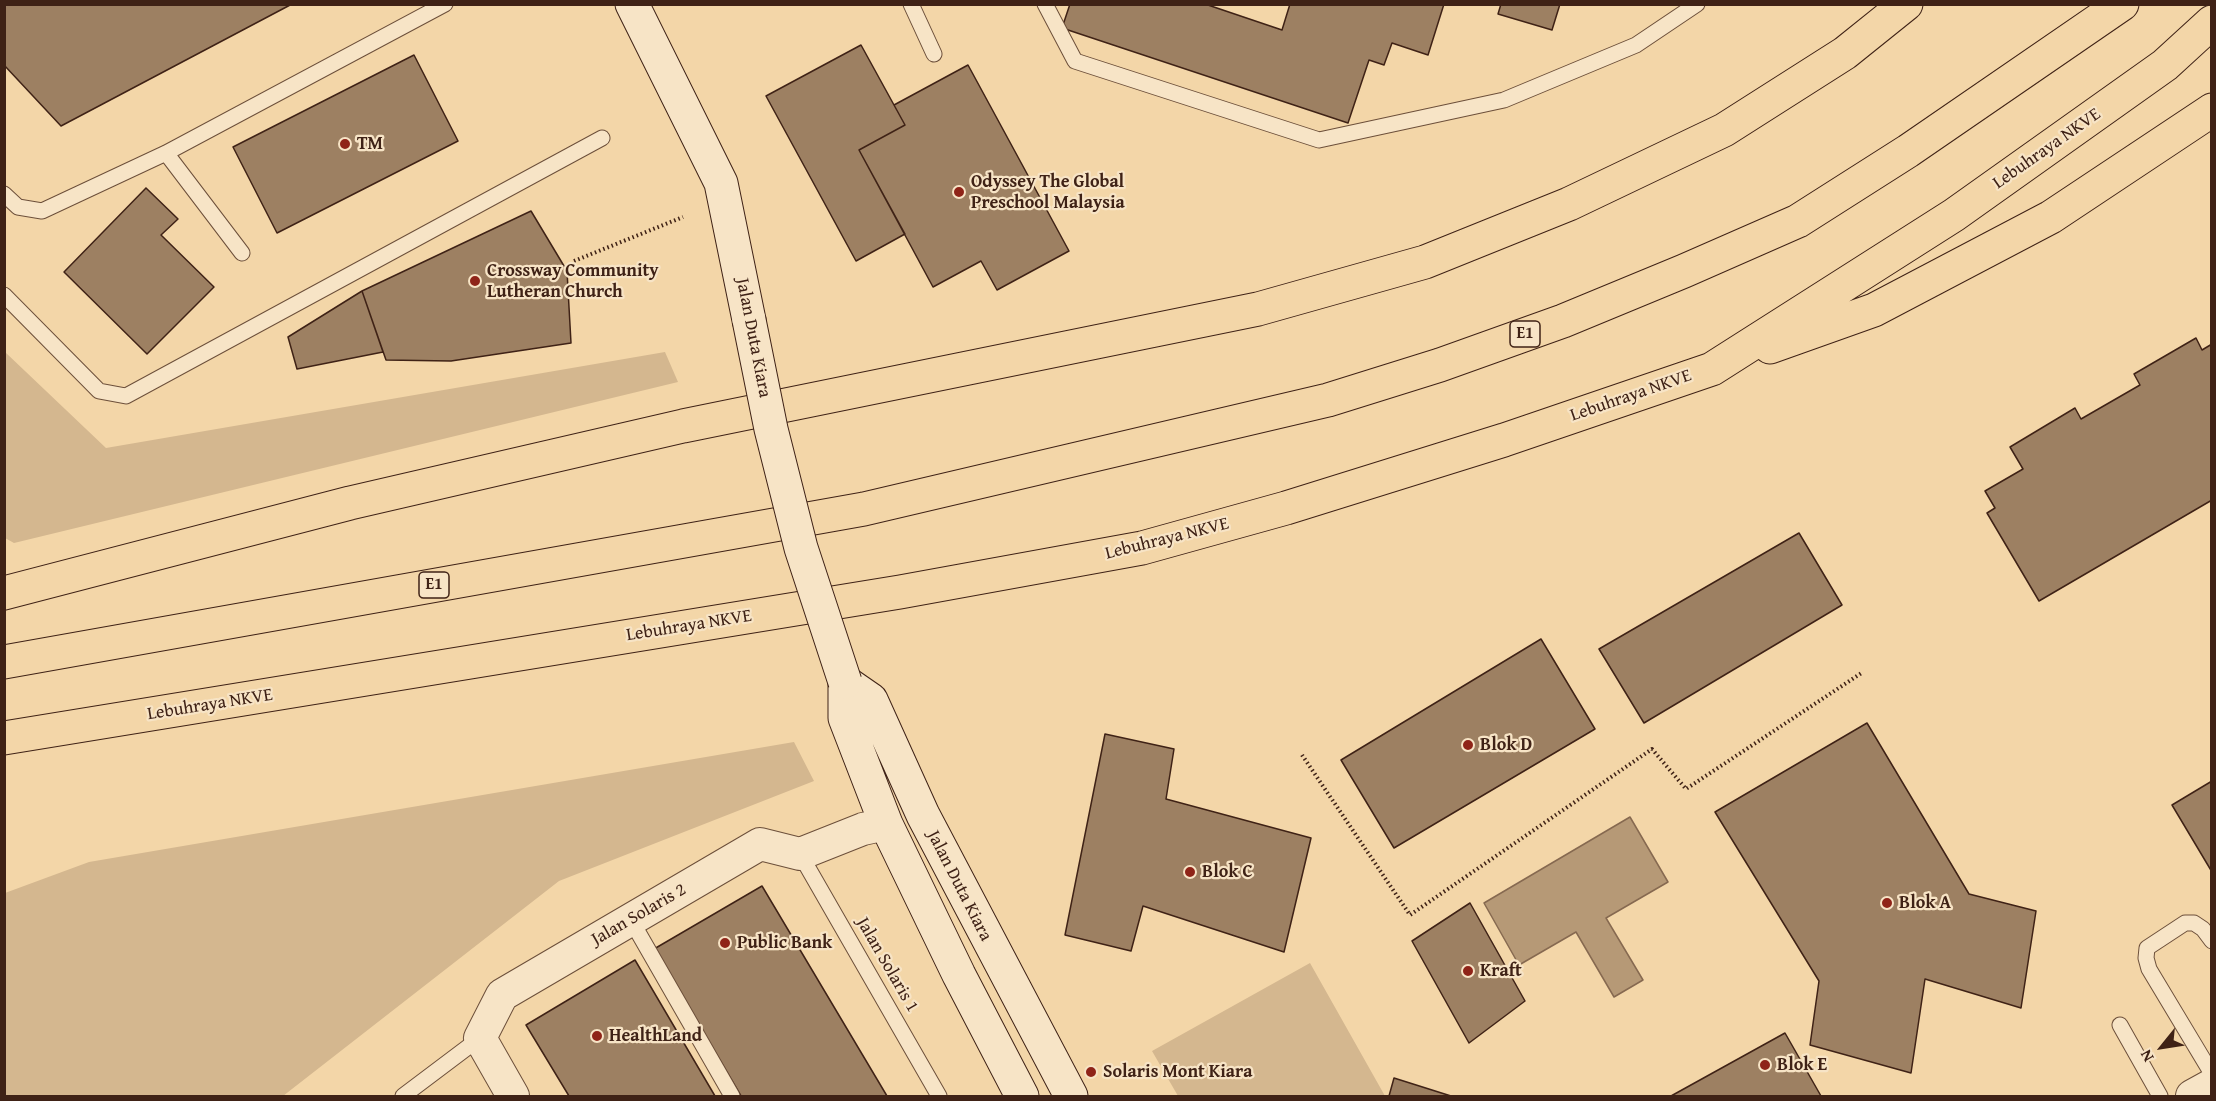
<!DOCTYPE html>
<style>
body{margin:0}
#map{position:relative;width:2216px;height:1101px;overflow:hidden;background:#f3d6a8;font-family:"Gentium Book Plus",serif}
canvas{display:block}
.frame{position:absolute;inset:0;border:6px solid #3f2216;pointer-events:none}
.north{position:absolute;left:2132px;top:1017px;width:60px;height:60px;-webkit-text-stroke:4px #f7e4c6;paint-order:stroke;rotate:240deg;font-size:16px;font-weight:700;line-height:24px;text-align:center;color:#3f2216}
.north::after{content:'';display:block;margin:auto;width:21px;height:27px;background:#3f2216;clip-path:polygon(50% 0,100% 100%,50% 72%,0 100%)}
</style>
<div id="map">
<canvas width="2216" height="1101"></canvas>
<div class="frame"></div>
<div class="north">N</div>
</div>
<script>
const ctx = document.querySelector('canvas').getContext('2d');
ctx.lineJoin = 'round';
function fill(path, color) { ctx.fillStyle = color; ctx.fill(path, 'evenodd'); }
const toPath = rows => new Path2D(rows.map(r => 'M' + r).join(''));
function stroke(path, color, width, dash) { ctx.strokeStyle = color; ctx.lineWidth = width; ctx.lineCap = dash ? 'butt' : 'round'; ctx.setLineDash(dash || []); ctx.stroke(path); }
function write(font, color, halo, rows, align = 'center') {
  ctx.font = font + ' "Gentium Book Plus",serif'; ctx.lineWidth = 4.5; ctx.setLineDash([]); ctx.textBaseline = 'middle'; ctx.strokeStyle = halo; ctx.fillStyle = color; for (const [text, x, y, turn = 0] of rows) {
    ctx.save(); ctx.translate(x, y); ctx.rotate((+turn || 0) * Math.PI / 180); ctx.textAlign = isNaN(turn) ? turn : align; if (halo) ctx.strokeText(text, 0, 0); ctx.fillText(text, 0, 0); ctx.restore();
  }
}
fill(toPath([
 [5,352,106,448,665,352,678,382,14,543,5,538],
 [794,742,814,781,559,881,283,1096,5,1096,5,893,89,862],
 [1310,963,1385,1096,1178,1096,1152,1051]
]), '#d4b78f');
const water = toPath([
 [1630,817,1668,882,1606,918,1643,980,1614,997,1576,932,1519,965,1484,903,1630,817]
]);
fill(water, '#b69976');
stroke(water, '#866950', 1.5);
const building = toPath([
 [4,4,292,4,61,126,4,65,4,4],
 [1070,4,1205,4,1282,30,1290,4,1444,4,1428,55,1392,43,1384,65,1369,60,1348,123,1062,28,1070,4],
 [1501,4,1560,4,1552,30,1498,14,1501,4],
 [861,45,905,125,859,150,905,234,856,261,766,96,861,45],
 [414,55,458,141,277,233,233,147,414,55],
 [968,65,1069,251,997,290,981,261,933,287,859,150,905,125,894,105,968,65],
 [146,188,178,219,161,235,214,287,147,354,64,272,146,188],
 [531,211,567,271,571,343,451,361,386,360,362,291,531,211],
 [362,291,383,352,297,369,288,337,362,291],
 [2196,338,2202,350,2212,344,2212,500,2039,601,1987,513,1995,508,1985,491,2023,469,2010,447,2075,408,2081,419,2140,385,2134,374,2196,338],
 [1799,533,1842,605,1644,723,1599,649,1799,533],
 [1541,639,1595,729,1394,848,1341,760,1541,639],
 [1867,723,1969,894,2036,911,2021,1008,1925,979,1911,1073,1810,1045,1819,981,1715,812,1867,723],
 [1105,734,1174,749,1166,799,1311,838,1284,952,1143,906,1131,951,1065,935,1105,734],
 [2212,781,2212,872,2172,805,2212,781],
 [762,886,887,1096,741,1096,654,949,762,886],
 [1470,903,1525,1001,1469,1043,1412,941,1470,903],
 [635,960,715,1096,569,1096,526,1025,635,960],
 [1785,1033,1821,1096,1671,1096,1785,1033],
 [1394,1078,1451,1096,1389,1096,1394,1078]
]);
fill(building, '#9d8062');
stroke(building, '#3f2216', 1.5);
const lane = toPath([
 [911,4,934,54],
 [1045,4,1075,61,1319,140,1504,100,1636,45,1697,4],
 [166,153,242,253],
 [4,194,18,207,42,211,166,153,445,4],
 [4,295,99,391,126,396,602,138],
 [800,854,939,1096],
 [631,920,732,1096],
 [2212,941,2203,929,2194,923,2185,923,2147,948,2146,958,2149,969,2212,1074],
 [2120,1025,2160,1096],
 [403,1096,480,1038]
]);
const street = toPath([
 [513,1096,480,1038,502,995,760,844,800,854,863,829,886,824],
 [2192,1096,2212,1085]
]);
const secondary = toPath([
 [632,4,721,183,749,320],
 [845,682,871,700,923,815,1071,1096],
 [845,682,845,718,886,824,959,975,1022,1096]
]);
const highway = toPath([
 [1770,347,1874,310,2051,217,2212,110],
 [4,593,350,503,683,426,1258,309,1425,262,1569,204,1724,130,1845,53,1906,4],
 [4,662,864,509,1328,400,1440,365,1563,321,1684,271,1798,221,1908,151,2122,4],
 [4,738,900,592,1142,548,1286,508,1504,440,1712,369,1954,215,2165,65,2212,22]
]);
stroke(lane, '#6c4f3a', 17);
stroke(street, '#6c4f3a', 34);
stroke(secondary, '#3f2216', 35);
stroke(highway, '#3f2216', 35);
stroke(toPath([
 [574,261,683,217],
 [1302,755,1410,915,1652,749,1686,789,1863,672]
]), '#3f2216', 4, [1.5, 3]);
stroke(lane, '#f7e4c6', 15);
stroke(street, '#f7e4c6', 32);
stroke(secondary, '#f7e4c6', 33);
stroke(highway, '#f3d6a8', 33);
const secondaryBridge = toPath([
 [749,320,771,429,801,548,845,682]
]);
stroke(secondaryBridge, '#3f2216', 35, []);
stroke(secondaryBridge, '#f7e4c6', 33);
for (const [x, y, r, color] of [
 [345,144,6,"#8f2418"],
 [959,192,6,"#8f2418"],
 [475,281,6,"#8f2418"],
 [1468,745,6,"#8f2418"],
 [1190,872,6,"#8f2418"],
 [1887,903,6,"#8f2418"],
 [725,943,6,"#8f2418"],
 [1468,971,6,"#8f2418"],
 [597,1036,6,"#8f2418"],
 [1765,1065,6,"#8f2418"],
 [1091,1072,6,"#8f2418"]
]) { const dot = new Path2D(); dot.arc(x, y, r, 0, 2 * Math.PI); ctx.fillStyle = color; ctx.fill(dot); stroke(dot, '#f7e4c6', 2); }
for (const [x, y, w] of [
 [1525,334,30],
 [434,585,30]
]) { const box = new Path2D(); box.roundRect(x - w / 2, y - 13, w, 26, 4.5); ctx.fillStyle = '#f7e4c6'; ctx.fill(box); stroke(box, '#3f2216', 1.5); }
write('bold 16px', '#3f2216', null, [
 ["E1",1525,334],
 ["E1",434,585]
]);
write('bold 18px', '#3f2216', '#f7e4c6', [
 ["TM",357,144],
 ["Odyssey The Global",971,182],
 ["Preschool Malaysia",971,203],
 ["Crossway Community",487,271],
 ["Lutheran Church",487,292],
 ["Blok D",1480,745],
 ["Blok C",1202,872],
 ["Blok A",1899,903],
 ["Public Bank",737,943],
 ["Kraft",1480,971],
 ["HealthLand",609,1036],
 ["Blok E",1777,1065],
 ["Solaris Mont Kiara",1103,1072]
], 'left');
write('18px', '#3f2216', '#f7e4c6', [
 ["Lebuhraya NKVE",2047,149,-35],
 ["Jalan Duta Kiara",753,338,79],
 ["Lebuhraya NKVE",1631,396,-19],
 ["Lebuhraya NKVE",1167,539,-14],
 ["Lebuhraya NKVE",689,626,-9],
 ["Lebuhraya NKVE",210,705,-9],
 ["Jalan Duta Kiara",959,886,63],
 ["Jalan Solaris 2",639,915,-30],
 ["Jalan Solaris 1",887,965,60]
]);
</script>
